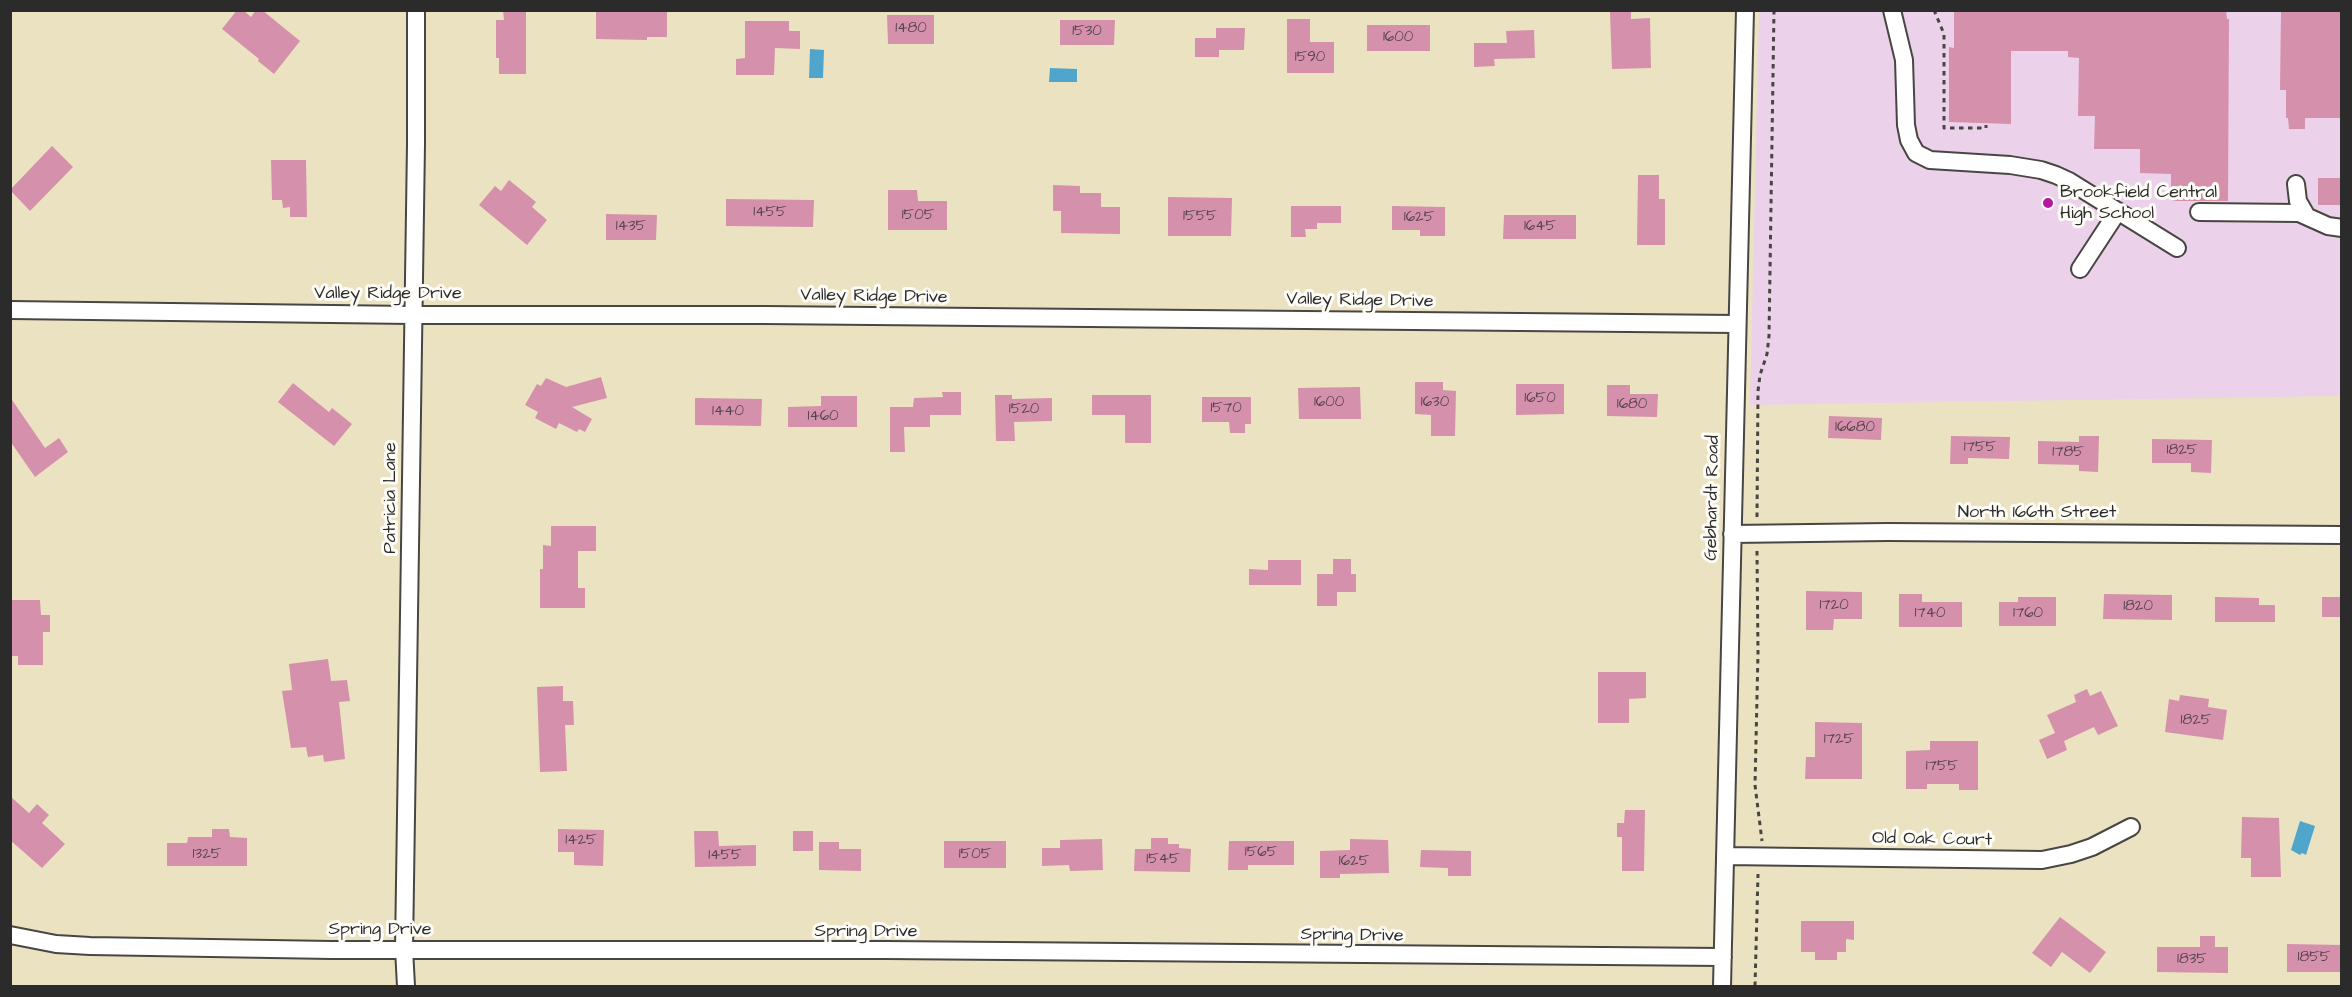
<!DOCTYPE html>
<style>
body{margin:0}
#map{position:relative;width:2352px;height:997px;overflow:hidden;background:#ebe2c2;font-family:"Architects Daughter",sans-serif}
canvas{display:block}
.frame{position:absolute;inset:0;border:12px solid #2b2b2b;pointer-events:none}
</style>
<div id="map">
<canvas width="2352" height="997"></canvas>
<div class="frame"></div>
</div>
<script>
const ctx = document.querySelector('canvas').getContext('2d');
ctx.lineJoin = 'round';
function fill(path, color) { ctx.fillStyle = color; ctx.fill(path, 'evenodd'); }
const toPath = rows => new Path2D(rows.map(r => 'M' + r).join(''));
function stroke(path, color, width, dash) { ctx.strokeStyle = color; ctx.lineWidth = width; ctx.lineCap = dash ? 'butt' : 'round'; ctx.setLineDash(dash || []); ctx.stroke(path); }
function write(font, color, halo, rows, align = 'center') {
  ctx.font = font + ' "Architects Daughter",sans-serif'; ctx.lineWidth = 6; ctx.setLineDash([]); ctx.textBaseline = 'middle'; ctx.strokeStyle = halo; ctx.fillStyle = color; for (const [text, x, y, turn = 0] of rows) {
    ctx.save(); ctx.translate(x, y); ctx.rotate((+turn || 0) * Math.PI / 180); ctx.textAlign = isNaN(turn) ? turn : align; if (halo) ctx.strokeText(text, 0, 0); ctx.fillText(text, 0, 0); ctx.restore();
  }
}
fill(toPath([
 [1759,11,2341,11,2341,396,1750,405]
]), '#ecd1ea');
fill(toPath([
 [810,49,824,50,823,78,809,78],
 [1050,68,1077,69,1077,82,1049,82],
 [2300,821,2315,826,2306,855,2302,853,2300,855,2291,850]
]), '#50a5cc');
fill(toPath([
 [237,10,243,10,251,17,256,10,262,10,300,41,274,74,258,61,259,59,222,29],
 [503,10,526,10,526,74,499,74,499,58,496,58,496,20,504,20],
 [596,10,667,10,667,37,647,37,647,40,596,39],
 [1954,10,2226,10,2227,19,2229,19,2228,201,2174,201,2171,200,2171,174,2140,173,2140,149,2094,149,2095,116,2078,116,2079,58,2068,57,2068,51,2011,51,2011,124,1949,122,1949,47,1954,48],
 [2281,10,2342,10,2342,118,2305,118,2305,129,2289,129,2288,118,2286,118,2286,90,2280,90],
 [1631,11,1631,19,1650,18,1651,68,1612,69,1610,12],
 [887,15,934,15,934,44,888,44],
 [1287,19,1310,19,1310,42,1334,42,1334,73,1287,73],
 [1060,20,1115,20,1114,45,1060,45],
 [745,21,789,21,789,31,800,31,800,49,775,48,774,75,736,75,736,59,745,58],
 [1367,25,1430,25,1430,51,1367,51],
 [1216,28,1245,28,1244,50,1219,50,1219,57,1195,57,1195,38,1216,38],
 [1534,30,1535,58,1494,59,1495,66,1474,67,1474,43,1507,43,1506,31],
 [52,146,73,167,30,211,10,190],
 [271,160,306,160,307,217,290,217,290,207,283,208,282,200,272,200],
 [1638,175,1659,175,1659,199,1665,199,1665,245,1637,245],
 [2318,178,2342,178,2342,205,2318,205],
 [509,180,536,202,532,207,547,220,527,245,479,205,495,186,501,191],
 [1053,185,1080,186,1080,193,1101,193,1101,207,1120,207,1120,234,1061,233,1061,211,1053,211],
 [888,190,917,190,918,201,947,201,947,230,888,230],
 [1168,197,1232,198,1231,236,1168,236],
 [726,199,814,200,813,227,726,226],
 [1291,206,1341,206,1341,223,1317,223,1317,229,1305,229,1306,237,1291,237],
 [1392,206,1445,207,1445,236,1420,236,1420,230,1392,230],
 [606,214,657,215,656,240,606,240],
 [1504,215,1576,215,1576,239,1503,239],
 [601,377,607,398,572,407,592,419,585,432,579,429,577,432,559,423,556,429,535,418,538,412,525,405,537,384,541,386,546,378,566,387],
 [1415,382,1443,382,1443,390,1456,391,1455,436,1431,436,1431,415,1415,414],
 [293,383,329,412,332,408,352,424,334,446,278,402],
 [1516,384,1564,384,1564,414,1516,415],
 [1607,385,1630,385,1630,394,1658,394,1657,417,1607,416],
 [1360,387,1361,419,1299,419,1298,388],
 [942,392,961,392,961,415,930,415,930,427,904,427,905,452,890,452,890,407,913,407,914,398,943,397],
 [995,395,1012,395,1012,399,1052,398,1052,421,1014,422,1015,441,996,441],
 [1092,395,1151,395,1151,443,1125,443,1125,415,1092,415],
 [821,396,857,396,857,427,788,427,788,407,821,406],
 [10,397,45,448,59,438,68,452,35,477,10,441],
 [1202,397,1251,397,1251,424,1245,424,1245,433,1230,433,1229,422,1202,422],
 [695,398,762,399,761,426,695,425],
 [1829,416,1882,418,1881,440,1828,438],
 [1951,436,2010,437,2009,459,1968,458,1968,464,1950,464],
 [2079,436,2099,436,2098,472,2079,471,2079,465,2038,464,2038,441,2079,442],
 [2152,439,2212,440,2211,473,2191,472,2191,463,2152,463],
 [551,526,596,526,596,551,578,551,578,588,585,588,585,608,540,608,540,569,543,569,543,545,551,546],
 [1333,559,1351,559,1351,574,1356,574,1356,592,1337,592,1337,606,1317,606,1317,574,1333,574],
 [1268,560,1301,560,1301,585,1249,585,1249,569,1268,570],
 [1806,591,1862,592,1862,619,1834,619,1833,630,1806,630],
 [1899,594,1922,594,1922,602,1962,602,1962,627,1899,627],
 [2104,594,2172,595,2172,620,2103,619],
 [2018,597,2056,597,2056,626,1999,626,1999,602,2018,602],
 [2215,597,2259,598,2259,605,2275,605,2275,622,2215,622],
 [2322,597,2342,597,2342,617,2322,617],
 [11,600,40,600,41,615,50,615,50,632,43,632,43,665,18,665,18,656,11,656],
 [328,659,331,681,347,680,350,701,339,702,345,759,324,762,323,755,308,757,306,747,291,748,282,691,292,690,289,664],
 [1598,672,1646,672,1646,698,1629,699,1629,723,1598,723],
 [563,686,563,701,573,701,574,725,565,725,567,771,540,772,537,687],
 [2087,689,2090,696,2101,691,2118,726,2098,735,2094,727,2064,741,2067,750,2047,759,2039,740,2055,733,2047,715,2076,702,2074,695],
 [2180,695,2209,699,2208,707,2227,710,2223,740,2165,732,2169,699,2179,701],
 [1815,722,1862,723,1862,779,1805,779,1806,757,1815,757],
 [1930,741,1978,741,1978,790,1959,790,1959,784,1927,784,1927,789,1906,789,1906,751,1930,750],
 [10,796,29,813,37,804,49,815,42,823,65,844,42,868,10,840],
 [1625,810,1645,810,1644,871,1622,871,1622,837,1617,837,1617,823,1624,823],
 [2242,817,2279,818,2281,877,2251,877,2251,858,2241,858],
 [212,829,229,829,230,837,247,838,247,866,167,866,167,843,187,843,188,837,212,837],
 [558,829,604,830,603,866,574,865,574,852,558,852],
 [694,831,718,831,719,846,756,845,756,866,695,867],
 [793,831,813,831,813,851,793,851],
 [1151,838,1168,838,1168,844,1179,844,1179,848,1191,849,1190,872,1134,871,1135,849,1151,849],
 [1102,839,1103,870,1070,871,1069,865,1042,866,1042,848,1060,848,1060,840],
 [1350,839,1388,840,1389,873,1340,874,1340,878,1320,878,1320,851,1350,850],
 [944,841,1006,841,1006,868,944,868],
 [1229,841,1294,841,1294,865,1248,865,1248,870,1228,870],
 [819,842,839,842,839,849,861,849,861,871,819,870],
 [1421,850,1471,851,1471,876,1448,876,1448,868,1420,867],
 [2060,917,2106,952,2090,973,2062,952,2051,967,2032,953],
 [1801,921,1854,921,1854,940,1846,939,1846,952,1837,952,1837,960,1815,960,1815,952,1801,952],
 [2200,936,2215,936,2215,947,2228,947,2228,973,2157,972,2157,947,2200,947],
 [2287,944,2342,945,2342,972,2287,972]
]), '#d590ac');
const minor = toPath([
 [1892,10,1904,60,1906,125,1909,140,1916,153,1930,160,2010,165,2041,170,2056,175,2069,181,2177,248],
 [2296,184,2298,201,2306,215],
 [2199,212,2299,213,2328,226,2342,228],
 [2080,269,2118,211],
 [10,310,412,315,764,315,1737,324],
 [1732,534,1888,532,2342,535],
 [1725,856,2042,860,2071,854,2092,847,2131,827],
 [10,935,56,944,90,946,331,950,886,950,1723,957],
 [406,986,404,949,416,144,416,10],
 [1722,986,1745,10]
]);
stroke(minor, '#484642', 20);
stroke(toPath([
 [1934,10,1944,34,1944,128,1986,128,1986,125],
 [1757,517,1758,391,1760,375,1767,354,1769,336,1774,10],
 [1757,551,1758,653,1755,785,1762,841],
 [1755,986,1758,874]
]), '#484642', 3, [4.5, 4.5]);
stroke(minor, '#fff', 16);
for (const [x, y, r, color] of [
 [2048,203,6,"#b5179e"]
]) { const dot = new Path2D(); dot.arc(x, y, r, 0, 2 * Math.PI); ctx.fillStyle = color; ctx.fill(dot); stroke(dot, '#fdfcf7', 2); }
write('15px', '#56444b', null, [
 ["1480",911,29],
 ["1530",1087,32],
 ["1600",1398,38],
 ["1590",1310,58],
 ["1455",770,213],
 ["1505",918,216],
 ["1555",1200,217],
 ["1625",1419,218],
 ["1435",631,227],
 ["1645",1540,227],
 ["1650",1540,399],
 ["1600",1329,403],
 ["1630",1435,403],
 ["1680",1632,405],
 ["1570",1226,409],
 ["1520",1024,410],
 ["1440",728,412],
 ["1460",823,417],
 ["16680",1855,428],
 ["1755",1980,448],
 ["1825",2182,451],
 ["1785",2068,453],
 ["1720",1834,606],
 ["1820",2138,607],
 ["1740",1930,614],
 ["1760",2028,614],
 ["1825",2196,721],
 ["1725",1839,740],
 ["1755",1942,767],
 ["1425",581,841],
 ["1565",1261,853],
 ["1325",207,855],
 ["1505",975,855],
 ["1455",725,856],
 ["1545",1163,860],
 ["1625",1354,862],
 ["1855",2314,958],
 ["1835",2192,960]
]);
write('18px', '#2b2b2b', '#fdfcf7', [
 ["Brookfield Central",2060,193],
 ["High School",2060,214]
], 'left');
write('18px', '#2b2b2b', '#fdfcf7', [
 ["Valley Ridge Drive",388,294],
 ["Valley Ridge Drive",874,297,1],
 ["Valley Ridge Drive",1360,301,1],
 ["Patricia Lane",391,498,-90],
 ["Gebhardt Road",1713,498,-89],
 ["North 166th Street",2037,513],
 ["Old Oak Court",1932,840,1],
 ["Spring Drive",380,930],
 ["Spring Drive",866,932],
 ["Spring Drive",1352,936,1]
]);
</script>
